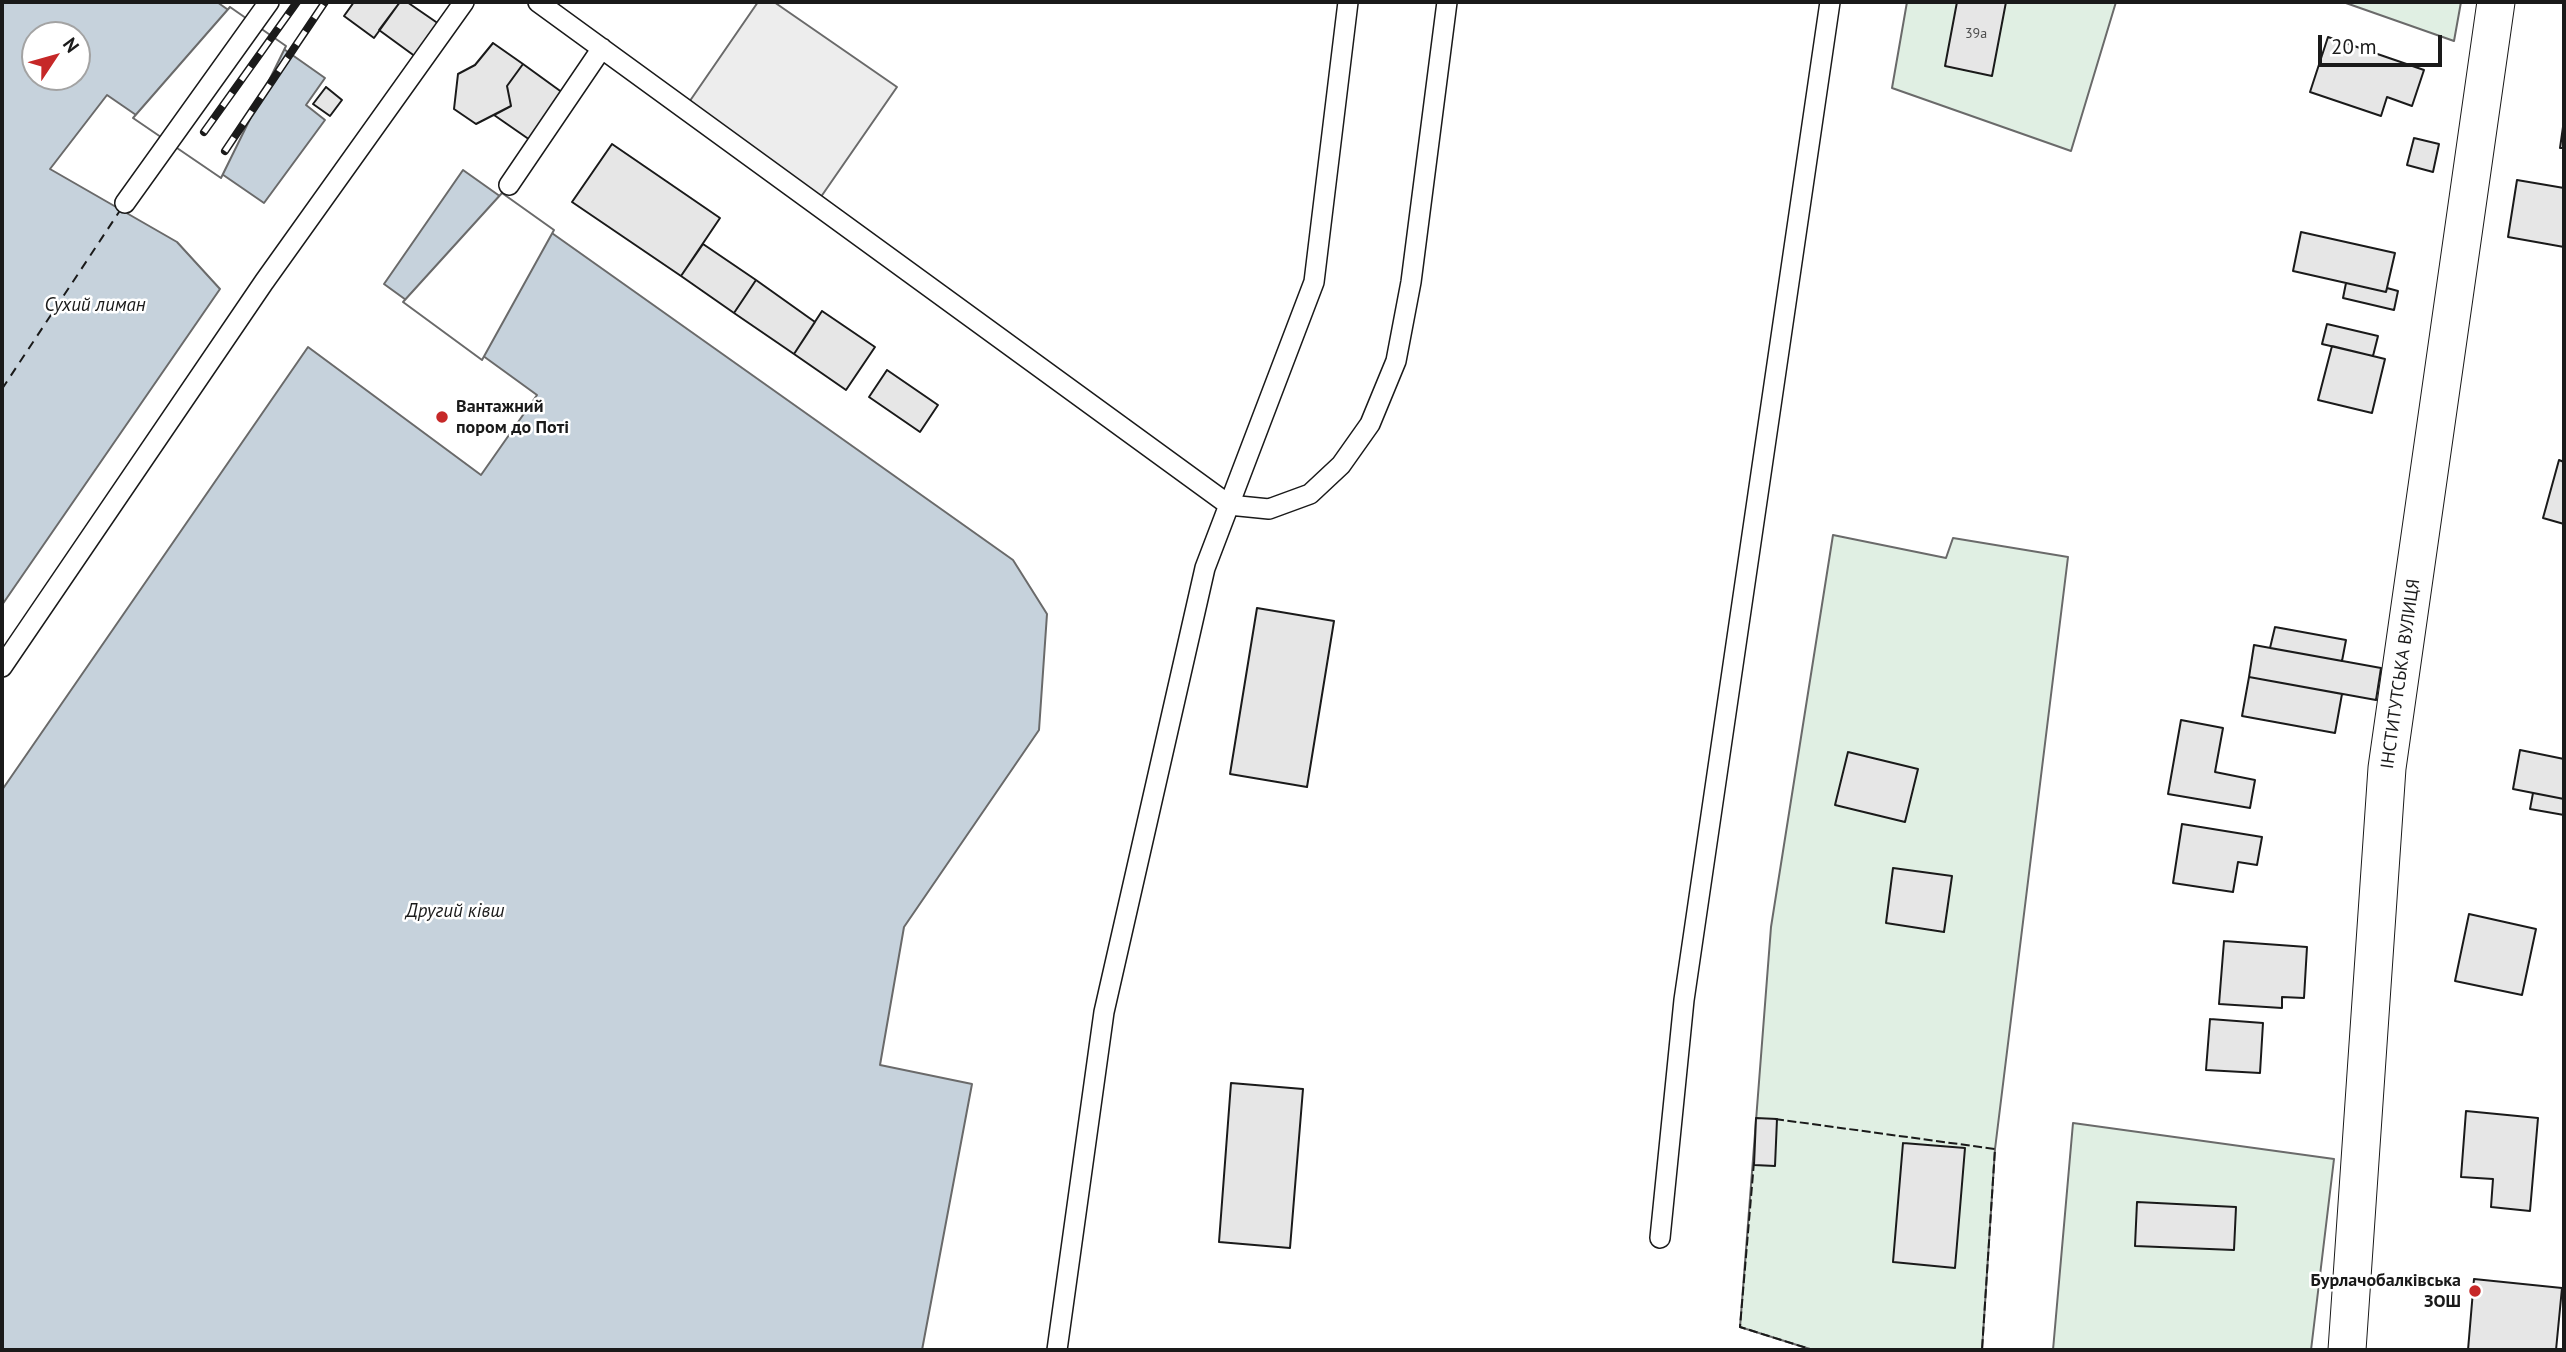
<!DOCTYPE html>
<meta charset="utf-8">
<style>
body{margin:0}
#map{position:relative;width:2566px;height:1352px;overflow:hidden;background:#fff;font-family:"PT Sans",sans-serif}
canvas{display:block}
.frame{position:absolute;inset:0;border:4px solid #1a1a1a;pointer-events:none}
.north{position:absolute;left:21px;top:21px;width:70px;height:70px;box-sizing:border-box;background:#fff;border:2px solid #a3a3a3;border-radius:50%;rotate:54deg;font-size:19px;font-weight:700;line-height:28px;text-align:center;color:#1a1a1a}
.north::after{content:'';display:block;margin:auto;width:24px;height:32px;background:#c62828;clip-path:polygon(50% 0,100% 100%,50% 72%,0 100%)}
.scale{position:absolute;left:2318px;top:35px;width:124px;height:32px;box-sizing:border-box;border:4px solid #1a1a1a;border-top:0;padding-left:9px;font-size:21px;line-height:24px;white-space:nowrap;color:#1a1a1a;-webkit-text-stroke:5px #fff;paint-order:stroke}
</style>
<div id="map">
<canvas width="2566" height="1352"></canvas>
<div class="frame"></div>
<div class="north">N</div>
<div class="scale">20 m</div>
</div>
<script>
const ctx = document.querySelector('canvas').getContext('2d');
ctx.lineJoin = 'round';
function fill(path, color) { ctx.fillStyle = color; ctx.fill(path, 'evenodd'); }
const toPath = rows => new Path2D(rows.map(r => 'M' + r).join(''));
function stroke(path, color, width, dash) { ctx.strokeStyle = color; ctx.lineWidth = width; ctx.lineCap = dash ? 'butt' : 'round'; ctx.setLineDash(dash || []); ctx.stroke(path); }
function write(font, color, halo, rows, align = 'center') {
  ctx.font = font + ' "PT Sans",sans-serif'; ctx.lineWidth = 5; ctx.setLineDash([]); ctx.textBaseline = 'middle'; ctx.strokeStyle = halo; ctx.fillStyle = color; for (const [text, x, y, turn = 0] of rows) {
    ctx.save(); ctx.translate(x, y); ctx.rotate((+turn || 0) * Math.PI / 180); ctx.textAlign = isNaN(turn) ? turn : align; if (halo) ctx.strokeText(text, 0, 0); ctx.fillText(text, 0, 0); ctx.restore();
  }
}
const green = toPath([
 [1907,2,2116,2,2071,151,1892,88,1907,2],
 [2343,2,2461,2,2454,41,2343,2],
 [1833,535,1946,558,1953,538,2068,557,1995,1149,1982,1350,1813,1350,1740,1327,1771,927,1833,535],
 [2073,1123,2334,1159,2311,1350,2053,1350,2073,1123]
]);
fill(green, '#e0efe3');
stroke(green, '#6a6a6a', 2);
const parking = toPath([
 [758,2,774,2,897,87,816,204,685,108,758,2]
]);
fill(parking, '#ededed');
stroke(parking, '#6a6a6a', 2);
const water = toPath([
 [2,2,217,2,325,78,306,105,325,120,264,203,107,95,50,169,177,242,220,289,2,605,2,2],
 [35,35,77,35,77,77,35,77,35,35],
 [463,170,1013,560,1047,614,1039,730,904,927,880,1065,972,1084,922,1350,2,1350,2,790,308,347,481,475,537,395,384,284,463,170]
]);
fill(water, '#c6d2dc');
stroke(water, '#6a6a6a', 2);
const pier = toPath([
 [230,7,286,46,221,178,133,118,230,7],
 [502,193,554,230,482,360,403,302,502,193]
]);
fill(pier, '#fff');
stroke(pier, '#6a6a6a', 2);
stroke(toPath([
 [2,389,121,209]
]), '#1a1a1a', 2, [9, 7]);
const building = toPath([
 [354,2,400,2,374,38,344,16,354,2],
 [400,2,407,2,439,24,416,57,379,30,400,2],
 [1957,2,2006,2,1992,76,1945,66,1957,2],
 [2328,37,2424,70,2412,106,2387,97,2381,116,2310,92,2328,37],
 [493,43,523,64,507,86,511,106,476,124,454,109,458,74,475,65,493,43],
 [523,64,563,93,530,140,494,115,511,106,507,86,523,64],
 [326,87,342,100,330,116,313,104,326,87],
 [2564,120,2564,148,2560,148,2564,120],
 [2414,138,2439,144,2433,172,2407,165,2414,138],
 [612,144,720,218,681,276,572,202,612,144],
 [2517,180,2564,188,2564,247,2508,237,2517,180],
 [2301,232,2395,253,2386,292,2293,271,2301,232],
 [703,244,756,280,734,313,681,276,703,244],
 [756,280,815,322,794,354,734,313,756,280],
 [2346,283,2386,292,2387,288,2398,291,2394,310,2343,298,2346,283],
 [822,311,875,347,846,390,794,354,822,311],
 [2327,324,2378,336,2373,356,2322,344,2327,324],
 [2332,346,2385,359,2372,413,2318,400,2332,346],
 [887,370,938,405,920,432,869,397,887,370],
 [2559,460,2564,462,2564,524,2543,518,2559,460],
 [1257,608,1334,621,1307,787,1230,774,1257,608],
 [2275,627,2346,640,2342,661,2270,648,2275,627],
 [2254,645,2381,668,2376,700,2249,677,2254,645],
 [2249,677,2342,694,2335,733,2242,716,2249,677],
 [2181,720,2223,728,2215,772,2255,780,2250,808,2168,794,2181,720],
 [2520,750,2564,759,2564,799,2513,789,2520,750],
 [1848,752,1918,769,1905,822,1835,805,1848,752],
 [2533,793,2564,799,2564,815,2530,809,2533,793],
 [2182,824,2262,837,2257,865,2238,862,2233,892,2173,883,2182,824],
 [1893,868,1952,876,1944,932,1886,923,1893,868],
 [2469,914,2536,929,2522,995,2455,981,2469,914],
 [2224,941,2307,947,2304,998,2282,997,2282,1008,2219,1004,2224,941],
 [2210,1019,2263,1023,2260,1073,2206,1070,2210,1019],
 [1231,1083,1303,1089,1290,1248,1219,1242,1231,1083],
 [2466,1111,2538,1118,2530,1211,2491,1207,2493,1179,2461,1177,2466,1111],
 [1756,1118,1777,1119,1775,1166,1754,1165,1756,1118],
 [1903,1143,1965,1148,1955,1268,1893,1262,1903,1143],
 [2137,1202,2236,1207,2234,1250,2135,1246,2137,1202],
 [2474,1279,2562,1288,2556,1350,2468,1350,2474,1279]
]);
fill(building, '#e6e6e6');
stroke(building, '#1a1a1a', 2);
const lane = toPath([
 [538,2,1229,505,1269,509,1310,494,1341,465,1370,424,1396,361,1411,282,1447,2],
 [509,185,602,48],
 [125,203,269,2],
 [2,667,264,282,464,2],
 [1660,1238,1684,1000,1830,2],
 [1057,1350,1104,1012,1205,568,1314,282,1348,2]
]);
const street = toPath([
 [2347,1350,2387,768,2496,2]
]);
stroke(lane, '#1a1a1a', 22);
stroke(street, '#1a1a1a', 39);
stroke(lane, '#fff', 19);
stroke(street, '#fff', 37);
const rail = toPath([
 [204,132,297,2],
 [225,151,325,2]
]);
stroke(rail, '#1a1a1a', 8);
stroke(rail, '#fff', 5, [16]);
stroke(toPath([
 [1775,1119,1995,1149,1982,1350],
 [1754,1162,1740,1327,1813,1350]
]), '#1a1a1a', 2, [9, 3.5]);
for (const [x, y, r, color] of [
 [442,417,7,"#c62828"],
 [2475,1291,7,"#c62828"]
]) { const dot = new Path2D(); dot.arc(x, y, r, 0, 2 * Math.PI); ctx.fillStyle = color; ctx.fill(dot); stroke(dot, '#fff', 2.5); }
write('14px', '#4d4d4d', null, [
 ["39а",1976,34]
]);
write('bold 18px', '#1a1a1a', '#fff', [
 ["Вантажний",456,407],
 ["пором до Поті",456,428],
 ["Бурлачобалківська",2461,1281,"right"],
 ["ЗОШ",2461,1302,"right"]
], 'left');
write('18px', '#1a1a1a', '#fff', [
 ["ІНСТИТУТСЬКА ВУЛИЦЯ",2401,674,-82]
]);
write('italic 19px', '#1a1a1a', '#fff', [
 ["Сухий лиман",95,306],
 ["Другий ківш",455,912]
]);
</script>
